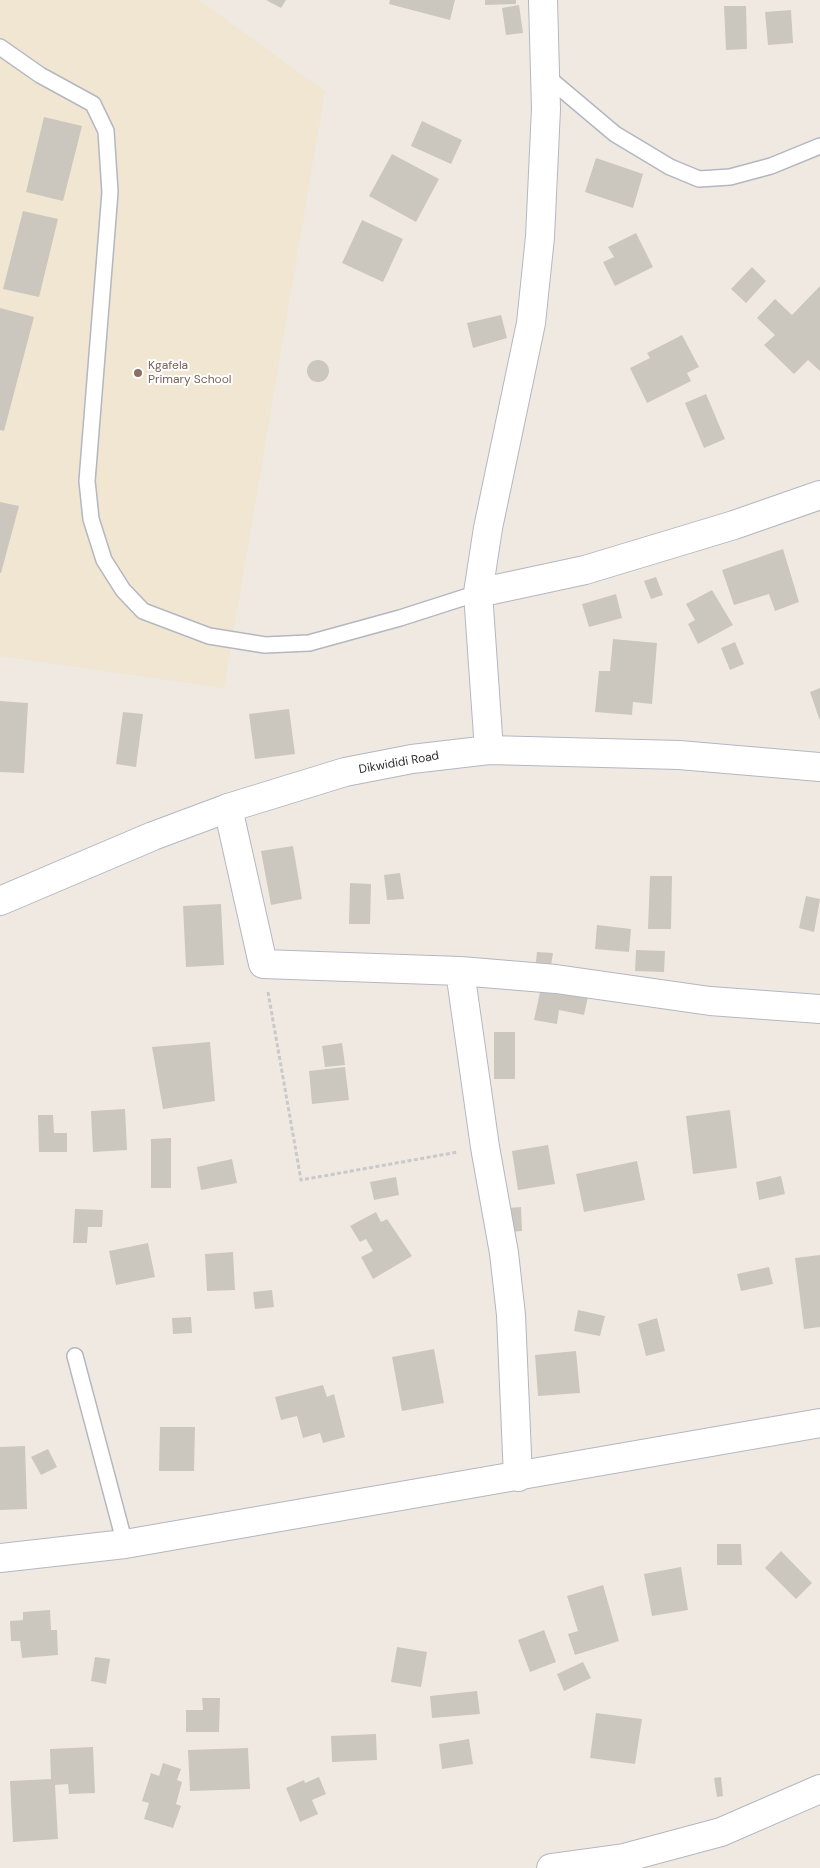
<!DOCTYPE html>
<style>
body{margin:0}
canvas{display:block;background:#efe9e1}
</style>
<canvas width="820" height="1868"></canvas>
<script>
const ctx = document.querySelector('canvas').getContext('2d');
ctx.lineJoin = 'round';
function fill(path, color) { ctx.fillStyle = color; ctx.fill(path, 'evenodd'); }
const toPath = rows => new Path2D(rows.map(r => 'M' + r).join(''));
function stroke(path, color, width, dash) { ctx.strokeStyle = color; ctx.lineWidth = width; ctx.lineCap = dash ? 'butt' : 'round'; ctx.setLineDash(dash || []); ctx.stroke(path); }
function write(font, color, halo, rows, align = 'center') {
  ctx.font = font + ' "DM Sans",sans-serif'; ctx.lineWidth = 4; ctx.setLineDash([]); ctx.textBaseline = 'middle'; ctx.strokeStyle = halo; ctx.fillStyle = color; for (const [text, x, y, turn = 0] of rows) {
    ctx.save(); ctx.translate(x, y); ctx.rotate((+turn || 0) * Math.PI / 180); ctx.textAlign = isNaN(turn) ? turn : align; if (halo) ctx.strokeText(text, 0, 0); ctx.fillText(text, 0, 0); ctx.restore();
  }
}
fill(toPath([
 [0,0,199,0,325,91,224,688,0,656]
]), '#f0e6d1');
fill(toPath([
 [266,0,286,0,281,8],
 [390,0,455,0,450,20,389,4],
 [485,0,516,0,516,4,485,5],
 [519,5,523,33,506,35,502,8],
 [724,6,746,6,747,49,726,50],
 [791,10,793,43,768,45,765,12],
 [44,117,82,126,63,201,26,192],
 [422,121,462,140,451,164,411,146],
 [392,154,439,179,416,222,369,196],
 [596,158,643,174,633,208,585,192],
 [23,211,58,219,39,297,3,289],
 [362,220,403,239,383,282,342,263],
 [636,233,653,267,615,286,603,262,614,257,608,247],
 [752,267,766,281,746,303,731,289],
 [820,286,820,371,808,360,794,374,764,345,775,335,757,318,775,299,792,315],
 [0,308,34,317,4,431,0,430],
 [501,315,507,338,473,348,467,323],
 [682,335,699,367,687,373,691,381,647,403,630,368,650,358,647,353],
 '307 371a11 11 0 1 1 22 0a11 11 0 1 1-22 0Z',
 [706,394,725,439,704,448,685,403],
 [0,502,19,506,1,573,0,573],
 [783,549,799,602,775,611,769,594,734,605,722,570],
 [656,577,663,595,651,599,644,581],
 [712,590,733,625,698,644,688,624,695,620,686,604],
 [616,594,622,618,589,627,582,604],
 [613,639,657,643,652,704,633,702,632,715,595,712,599,671,610,671],
 [735,642,744,664,730,670,721,648],
 [820,688,820,721,810,692],
 [0,701,28,703,24,773,0,772],
 [289,709,295,754,255,759,249,714],
 [123,712,143,714,136,767,116,764],
 [293,846,302,899,271,905,261,851],
 [400,873,404,899,387,900,384,875],
 [650,876,672,876,671,929,648,929],
 [350,883,371,884,370,924,349,924],
 [806,896,820,899,814,932,799,928],
 [221,904,224,965,186,967,183,906],
 [597,925,631,929,629,952,595,949],
 [636,950,665,951,664,972,635,971],
 [537,952,553,953,550,972,535,970],
 [542,983,589,992,584,1015,559,1010,557,1024,534,1020],
 [494,1032,515,1032,515,1079,494,1079],
 [210,1042,215,1101,163,1109,152,1047],
 [342,1043,345,1065,325,1067,322,1046],
 [345,1067,349,1100,312,1104,309,1071],
 [125,1109,127,1150,93,1152,91,1111],
 [730,1110,737,1168,693,1174,686,1116],
 [38,1115,53,1115,54,1133,67,1133,67,1152,39,1152],
 [171,1138,171,1188,151,1188,151,1139],
 [548,1145,555,1184,518,1190,512,1151],
 [232,1159,237,1183,201,1190,197,1167],
 [637,1161,645,1200,584,1212,576,1174],
 [781,1176,785,1194,759,1200,756,1182],
 [396,1177,399,1195,374,1200,370,1182],
 [521,1207,522,1231,509,1232,508,1208],
 [75,1209,103,1210,102,1227,88,1227,87,1243,73,1243],
 [376,1212,381,1222,387,1219,412,1256,373,1279,361,1257,373,1251,366,1239,360,1242,350,1226],
 [148,1243,155,1277,116,1285,109,1251],
 [233,1252,235,1290,207,1291,205,1254],
 [820,1255,820,1327,804,1329,795,1258],
 [769,1267,773,1284,741,1291,737,1274],
 [272,1290,274,1307,255,1309,253,1292],
 [578,1310,605,1316,600,1336,574,1331],
 [191,1317,192,1333,173,1334,172,1318],
 [657,1318,665,1351,646,1356,638,1324],
 [434,1349,444,1403,402,1411,392,1357],
 [576,1351,580,1393,538,1396,535,1355],
 [323,1385,327,1397,334,1394,345,1437,323,1443,320,1433,303,1438,297,1416,281,1420,275,1397],
 [160,1427,195,1427,194,1471,159,1471],
 [25,1446,27,1509,0,1510,0,1447],
 [48,1449,57,1467,41,1475,31,1457],
 [717,1544,741,1544,742,1565,717,1565],
 [781,1551,812,1583,796,1599,765,1568],
 [681,1567,688,1610,652,1616,644,1574],
 [603,1585,619,1641,575,1655,568,1634,578,1631,567,1596],
 [50,1610,51,1630,57,1630,58,1655,22,1658,20,1641,11,1641,10,1621,23,1620,23,1612],
 [544,1630,556,1662,530,1672,518,1640],
 [397,1647,427,1652,421,1687,391,1682],
 [95,1657,110,1659,106,1684,91,1681],
 [583,1662,591,1678,564,1691,557,1674],
 [477,1691,480,1714,432,1718,430,1696],
 [202,1698,220,1698,219,1732,186,1732,186,1710,203,1710],
 [596,1713,642,1719,635,1764,590,1758],
 [376,1734,377,1760,332,1762,331,1736],
 [469,1739,473,1764,442,1769,439,1744],
 [93,1747,95,1793,69,1794,68,1784,55,1785,58,1839,13,1842,10,1781,51,1779,50,1749],
 [248,1748,250,1789,190,1791,188,1750],
 [163,1763,181,1769,177,1780,182,1782,176,1804,181,1806,173,1828,144,1819,149,1803,142,1801,151,1773,159,1776],
 [319,1777,326,1794,312,1800,318,1814,300,1822,286,1788,304,1780,305,1783],
 [721,1777,723,1796,717,1797,714,1778]
]), '#cbc7bf');
const service = toPath([
 [0,47,40,75,93,104,106,131,110,192,87,481,91,519,104,560,123,590,143,611,209,636,265,645,309,643,400,618,478,593],
 [545,75,615,134,670,167,699,179,730,177,771,166,820,146],
 [75,1356,125,1544]
]);
const minor = toPath([
 [478,593,585,570,734,525,820,495],
 [489,750,478,593,488,528,531,323,540,237,546,109,543,0],
 [228,808,263,964,460,971,556,979,710,1001,820,1009],
 [460,971,485,1147,504,1253,511,1315,518,1477],
 [0,1558,125,1544,820,1423],
 [551,1868,624,1858,721,1832,820,1789]
]);
const tertiary = toPath([
 [0,901,153,836,228,808,345,772,412,759,489,750,679,755,820,767]
]);
stroke(service, '#b4b7c1', 18);
stroke(minor, '#b4b7c1', 30);
stroke(tertiary, '#b4b7c1', 30);
stroke(toPath([
 [268,992,301,1180,458,1152]
]), '#c9c9c9', 3, [4, 2.5]);
stroke(service, '#fff', 15);
stroke(minor, '#fff', 28);
stroke(tertiary, '#fff', 28);
for (const [x, y, r, color] of [
 [138,373,5,"#8d6e63"]
]) { const dot = new Path2D(); dot.arc(x, y, r, 0, 2 * Math.PI); ctx.fillStyle = color; ctx.fill(dot); stroke(dot, '#fff', 2); }
write('12px', '#785e54', '#fff', [
 ["Kgafela",148,366],
 ["Primary School",148,380]
], 'left');
write('12px', '#2e2e2e', '#fff', [
 ["Dikwididi Road",399,763,-10]
]);
</script>
